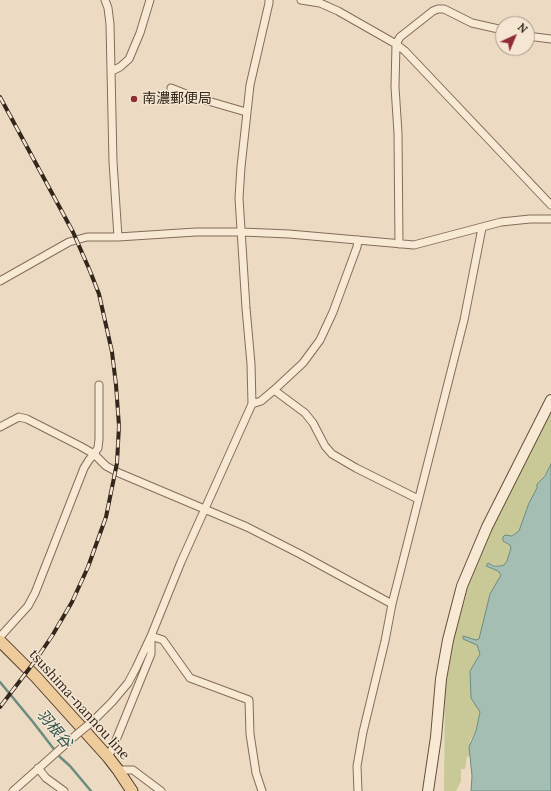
<!DOCTYPE html>
<meta charset="utf-8">
<style>
body{margin:0}
#map{position:relative;width:551px;height:791px;overflow:hidden;background:#ecdbc2;font-family:Lora,serif}
canvas{display:block}
.north{position:absolute;left:495px;top:16px;width:40px;height:40px;box-sizing:border-box;background:#f4e6d1;border:1px solid #a89989;border-radius:50%;rotate:44deg;font-size:11px;font-weight:700;line-height:16px;text-align:center;color:#35261d}
.north::after{content:'';display:block;margin:auto;width:14px;height:18px;background:#912c37;clip-path:polygon(50% 0,100% 100%,50% 72%,0 100%)}
</style>
<div id="map">
<canvas width="551" height="791"></canvas>
<div class="north">N</div>
</div>
<script>
const ctx = document.querySelector('canvas').getContext('2d');
ctx.lineJoin = 'round';
function fill(path, color) { ctx.fillStyle = color; ctx.fill(path, 'evenodd'); }
const toPath = rows => new Path2D(rows.map(r => 'M' + r).join(''));
function stroke(path, color, width, dash) { ctx.strokeStyle = color; ctx.lineWidth = width; ctx.lineCap = dash ? 'butt' : 'round'; ctx.setLineDash(dash || []); ctx.stroke(path); }
function write(font, color, halo, rows, align = 'center') {
  ctx.font = font + ' Lora,"Noto Sans JP",serif'; ctx.lineWidth = 3; ctx.setLineDash([]); ctx.textBaseline = 'middle'; ctx.strokeStyle = halo; ctx.fillStyle = color; for (const [text, x, y, turn = 0] of rows) {
    ctx.save(); ctx.translate(x, y); ctx.rotate((+turn || 0) * Math.PI / 180); ctx.textAlign = isNaN(turn) ? turn : align; if (halo) ctx.strokeText(text, 0, 0); ctx.fillText(text, 0, 0); ctx.restore();
  }
}
fill(toPath([
 [551,411,551,464,545,475,537,484,537,488,529,503,519,531,516,534,508,536,511,548,507,561,504,565,500,566,488,563,486,566,492,569,499,571,501,575,490,594,479,639,476,640,463,637,463,638,477,645,480,654,470,671,471,698,480,712,476,731,470,741,469,756,467,757,465,769,461,769,461,781,456,791,444,791,445,681,453,643,468,587,491,530]
]), '#c8c996');
const water = toPath([
 [551,464,551,791,471,791,472,776,469,747,476,731,480,712,471,698,470,671,480,654,477,645,463,639,463,636,476,640,479,639,490,594,501,575,498,571,486,566,488,563,494,566,500,566,504,565,507,561,511,548,510,545,503,541,503,537,505,535,512,536,519,531,529,503,537,488,537,484,545,476,551,464]
]);
fill(water, '#a4beb4');
stroke(water, '#6b8c81', 1);
stroke(toPath([
 [0,682,33,722,60,757,70,766,91,791]
]), '#6b8c81', 2.5);
const street = toPath([
 [105,0,108,8,110,24,113,162,118,237],
 [301,0,320,3,338,11,396,44,405,51,551,205],
 [527,36,551,39],
 [112,71,120,67,129,59,140,33,150,0],
 [171,88,191,96,246,112],
 [399,244,398,133,395,87,396,44,400,37,433,11,438,9,444,9,472,23,503,30],
 [0,281,69,242,87,237,118,237,196,232,242,232,289,234,414,245,501,222,530,219,551,219],
 [99,385,99,439,98,448,94,454,106,466,119,473,247,527,300,554,392,604],
 [274,390,305,413,313,423,325,446,332,454,356,468,418,499],
 [252,404,261,401,274,390,303,363,320,340,333,312,357,247,358,240],
 [0,427,19,417,27,419,80,446,94,454,89,460,84,468,35,593,28,606,0,637],
 [151,636,163,640,190,678,249,700,250,734,256,773,262,791],
 [93,721,112,702,128,683,136,668,151,636,181,562,252,404,251,364,246,308,239,198,241,167,250,85,269,3,269,0],
 [108,757,114,745,151,654,151,640],
 [38,768,46,778,64,791],
 [118,770,133,770,161,791],
 [13,791,76,735],
 [358,791,357,766,363,732,385,641,392,604,464,320,482,228]
]);
const secondary = toPath([
 [428,791,436,737,441,679,448,640,462,586,487,527,551,400]
]);
const primary = toPath([
 [0,641,36,677,108,757,118,770,132,791]
]);
stroke(street, '#856c5a', 9);
stroke(secondary, '#664e3d', 12);
stroke(primary, '#523b2e', 13);
stroke(street, '#f7e9d4', 7);
stroke(secondary, '#f7e9d4', 10);
stroke(primary, '#eecb9a', 11);
const rail = toPath([
 [0,97,73,232,90,271,99,294,112,352,116,385,119,426,117,463,106,517,88,567,72,602,52,636,35,661,0,707]
]);
stroke(rail, '#35261d', 4);
stroke(rail, '#f4e6d1', 2.5, [8]);
const streetBridge = toPath([
 [76,735,93,721]
]);
stroke(streetBridge, '#856c5a', 9, []);
stroke(streetBridge, '#f7e9d4', 7);
for (const [x, y, r, color] of [
 [134,99,4,"#912c37"]
]) { const dot = new Path2D(); dot.arc(x, y, r, 0, 2 * Math.PI); ctx.fillStyle = color; ctx.fill(dot); stroke(dot, '#f4e6d1', 1.5); }
write('14px', '#35261d', '#f4e6d1', [
 ["南濃郵便局",142,99]
], 'left');
write('14px', '#35261d', '#f4e6d1', [
 ["tsushima-nannou line",79,705,48]
]);
write('italic 15px', '#2d544e', '#f4e6d1', [
 ["羽根谷",54,729,50]
]);
</script>
